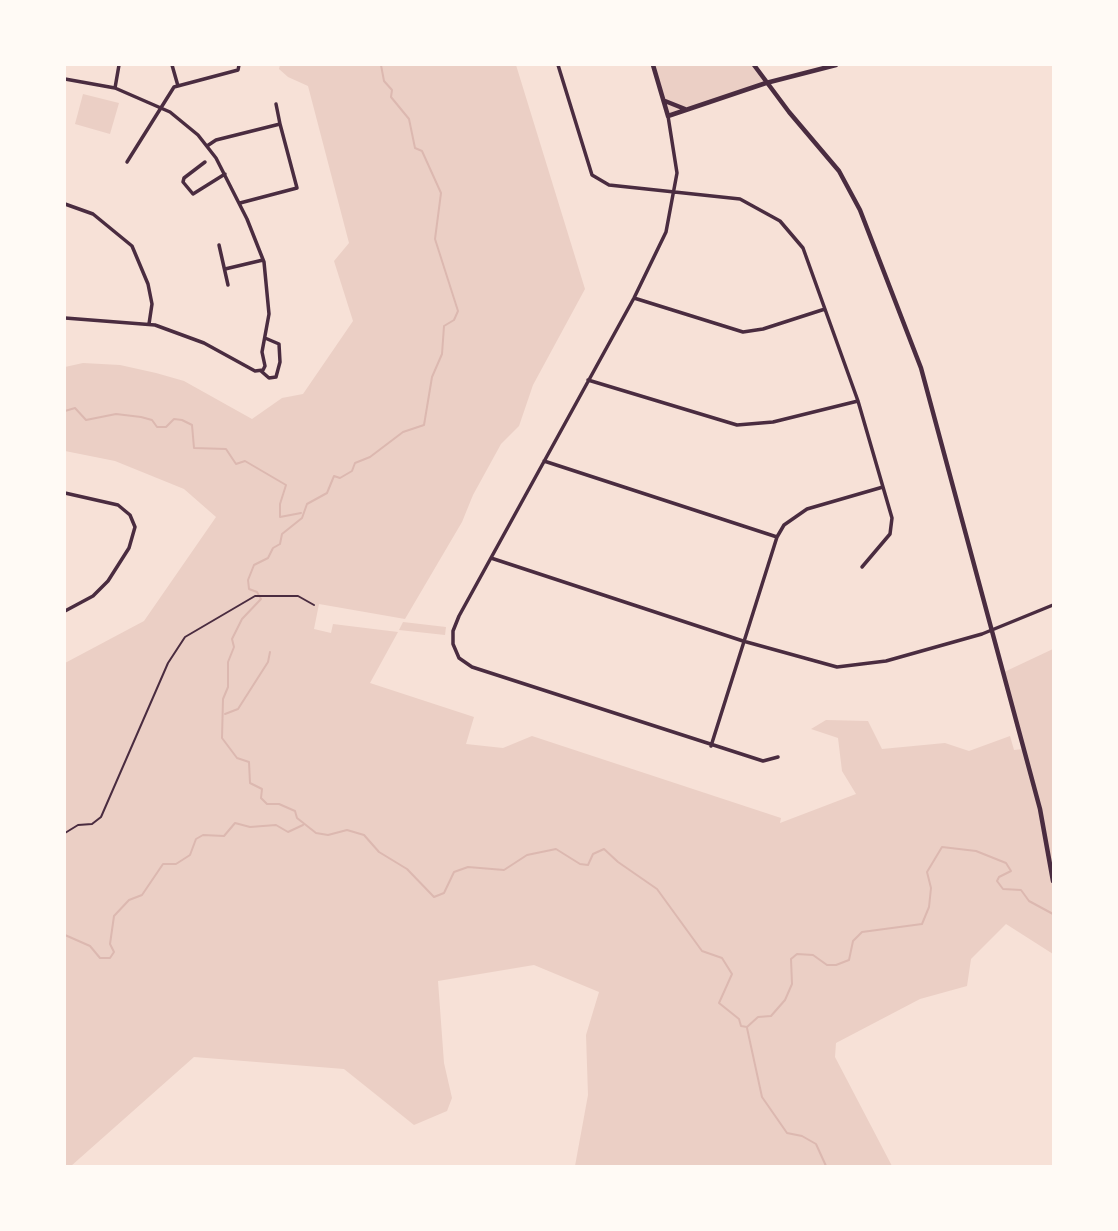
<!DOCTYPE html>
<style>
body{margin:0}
#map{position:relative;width:1118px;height:1231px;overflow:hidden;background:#f7e1d7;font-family:Raleway,sans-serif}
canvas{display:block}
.frame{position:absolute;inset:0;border:66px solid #fffaf5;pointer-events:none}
</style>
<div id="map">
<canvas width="1118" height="1231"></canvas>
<div class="frame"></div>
</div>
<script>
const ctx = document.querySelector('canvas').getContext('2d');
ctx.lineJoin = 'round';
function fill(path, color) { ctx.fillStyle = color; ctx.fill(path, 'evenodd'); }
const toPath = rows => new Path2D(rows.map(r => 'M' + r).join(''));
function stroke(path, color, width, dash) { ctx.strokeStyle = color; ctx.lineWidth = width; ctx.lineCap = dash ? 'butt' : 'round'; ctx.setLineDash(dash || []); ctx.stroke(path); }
fill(toPath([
 [280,65,516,65,585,289,533,385,519,426,501,444,473,495,462,522,405,619,319,604,314,629,331,633,333,624,398,632,370,683,474,717,466,744,503,748,532,736,781,818,780,823,856,794,842,771,838,738,811,729,826,720,868,721,882,749,945,743,969,751,1010,736,1014,750,1023,749,1002,673,1053,649,1053,954,1006,924,971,959,967,986,920,999,836,1043,835,1057,892,1166,575,1166,588,1095,586,1035,599,992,534,965,438,981,444,1063,452,1098,447,1111,414,1125,344,1069,194,1057,71,1166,65,1166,65,663,144,621,216,517,184,489,115,461,65,451,65,367,83,363,120,365,156,373,184,381,252,419,282,398,303,394,353,321,334,261,349,243,308,86,288,77,279,69],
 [653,65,754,65,766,83,668,116],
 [83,94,119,103,110,134,75,124],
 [403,622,446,627,445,635,399,630]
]), '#ebcfc5');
stroke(toPath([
 [381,65,384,81,392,90,391,97,409,119,415,148,422,151,441,193,435,239,458,311,454,320,444,326,442,354,432,377,424,425,403,432,370,457,355,463,352,471,340,478,334,476,327,493,307,504,302,518,282,534,280,544,273,548,268,558,254,565,248,580,249,589,257,592,261,599,242,619,232,639,234,647,228,662,228,687,223,699,222,738,237,758,249,762,250,783,262,789,261,798,267,804,279,804,295,811,297,818,316,833,328,835,347,830,364,835,379,852,407,869,434,897,444,893,454,872,468,867,504,870,527,855,556,849,580,864,588,865,593,854,604,849,618,862,657,889,702,951,722,958,732,974,719,1003,739,1019,741,1026,747,1027,758,1017,771,1016,785,1000,792,984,791,959,797,954,813,955,827,965,836,965,849,960,853,941,862,932,922,924,929,907,931,888,927,872,942,847,976,851,1006,863,1011,871,999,877,997,881,1003,889,1021,890,1029,901,1053,914],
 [65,411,75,408,86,420,116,414,141,417,152,420,157,427,166,427,174,419,182,420,192,425,194,448,226,449,236,464,245,461,286,485,280,504,280,517,301,513],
 [225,714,238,709,268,662,270,652],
 [65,935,90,946,100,958,110,958,114,952,110,944,114,916,129,900,142,895,163,864,176,864,190,855,196,839,203,835,224,836,235,823,250,827,276,825,288,832,303,825],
 [747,1028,762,1097,787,1133,802,1136,816,1144,826,1166]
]), '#dcb8b0', 2);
stroke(toPath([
 [65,833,78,825,92,824,101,817,168,663,185,637,255,596,298,596,314,605]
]), '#4a2c40', 2);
stroke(toPath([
 [172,65,178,86],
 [558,65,592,175,609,185,740,199,780,221,803,248,858,401,892,518,890,534,862,567],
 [65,79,115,88,170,112,198,135,216,158,247,219,264,262,269,314,262,352,265,366,263,370,255,371,204,343,155,325,65,318],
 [115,88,119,65],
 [276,104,280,124],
 [668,116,677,173,666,232,634,298,459,616,453,631,453,644,459,658,472,667,763,761,778,757],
 [207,146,216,140,280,124,297,188,240,203],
 [127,162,174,87,238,70,239,65],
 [205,162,184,178,183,182,193,194,225,174],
 [65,204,93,214,132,246,148,284,152,304,149,324],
 [219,245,228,285],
 [225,269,263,260],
 [634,298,743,332,763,329,825,309],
 [261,371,269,378,276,377,280,362,279,344,265,338],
 [588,380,737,425,773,422,858,401],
 [544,461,777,537],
 [65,493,118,505,130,515,135,527,129,548,108,581,93,596,65,611],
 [491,558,743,641,837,667,886,661,982,634,1053,605],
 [711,746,777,537,784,525,807,509,883,487]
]), '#4a2c40', 3.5);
stroke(toPath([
 [653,65,668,116,766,83,836,65],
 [754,65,789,112,839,171,860,210,921,368,1040,809,1053,881],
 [665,101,685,109]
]), '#4a2c40', 4.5);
</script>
